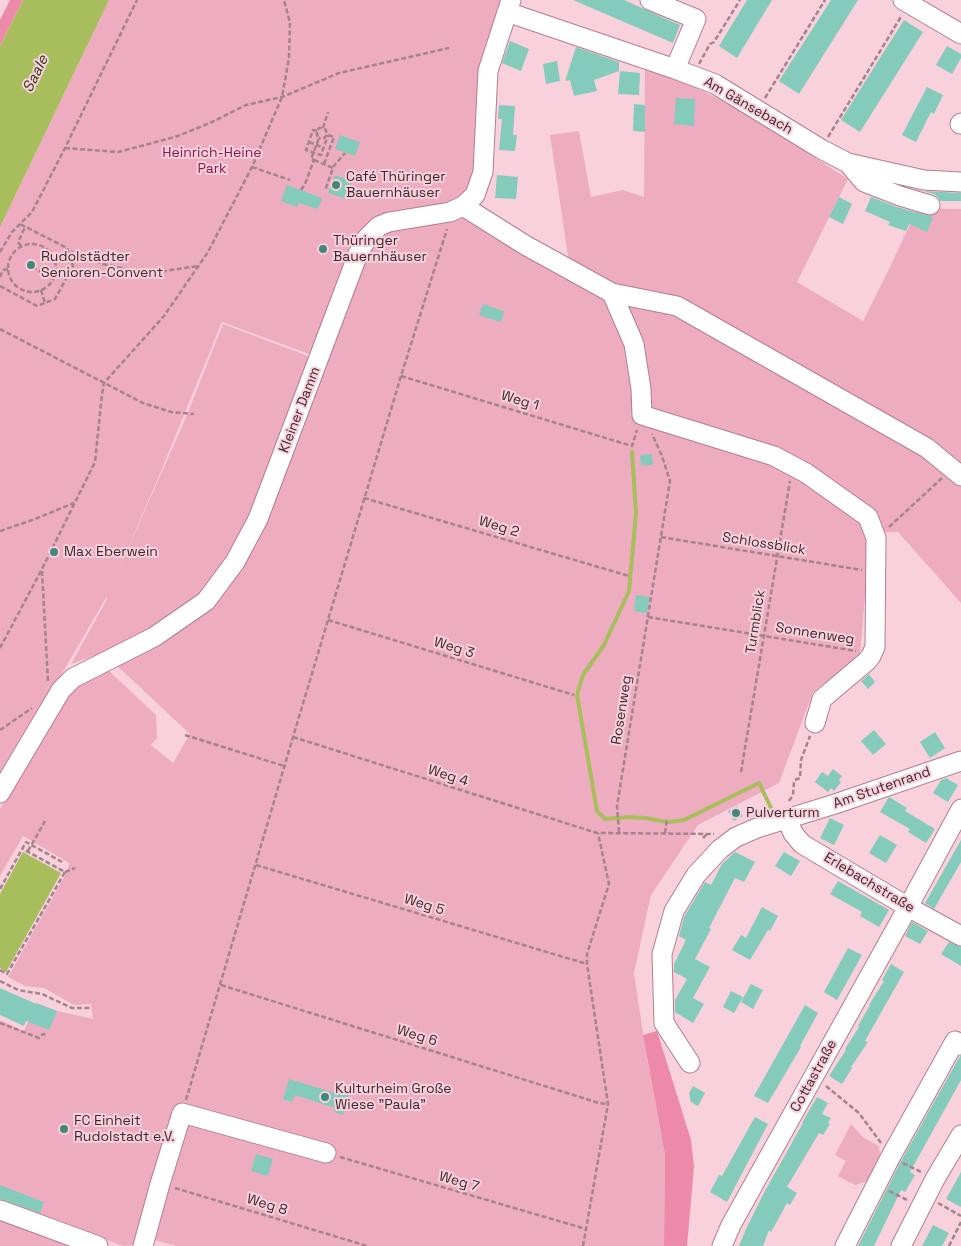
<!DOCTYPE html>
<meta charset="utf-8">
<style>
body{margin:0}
canvas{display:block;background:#f8d1dc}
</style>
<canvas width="961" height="1246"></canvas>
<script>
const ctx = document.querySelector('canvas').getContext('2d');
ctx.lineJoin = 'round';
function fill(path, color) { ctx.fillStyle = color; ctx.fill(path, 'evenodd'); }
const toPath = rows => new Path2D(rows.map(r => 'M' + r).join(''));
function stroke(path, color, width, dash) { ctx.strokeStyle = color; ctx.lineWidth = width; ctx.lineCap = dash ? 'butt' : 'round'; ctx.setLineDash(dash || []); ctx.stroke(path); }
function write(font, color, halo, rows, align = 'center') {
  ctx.font = font + ' "Space Grotesk",sans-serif'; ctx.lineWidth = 4; ctx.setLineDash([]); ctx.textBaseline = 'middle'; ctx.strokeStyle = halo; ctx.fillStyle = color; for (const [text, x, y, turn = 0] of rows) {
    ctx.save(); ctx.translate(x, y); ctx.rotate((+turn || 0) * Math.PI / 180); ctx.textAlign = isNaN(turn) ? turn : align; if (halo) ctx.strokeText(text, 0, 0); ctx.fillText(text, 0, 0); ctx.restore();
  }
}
fill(toPath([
 [109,0,504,0,473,184,458,200,443,206,382,216,317,357,222,322,159,476,115,578,186,417,223,324,316,359,248,523,201,594,148,631,105,652,71,664,106,601,107,596,0,781,0,227],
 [645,68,684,82,739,109,848,179,797,282,863,321,890,267,919,205,945,209,961,209,961,603,898,532,870,533,860,656,813,692,779,783,698,825,651,895,634,973,646,1053,665,1155,664,1246,176,1246,140,1236,138,1245,123,1246,0,1199,0,1020,24,1031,36,1003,57,1011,93,1019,91,1004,74,1005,44,988,25,986,8,977,68,870,69,863,23,836,0,876,0,809,70,690,107,669,156,715,157,738,151,745,173,763,190,734,114,663,212,607,363,263,374,244,382,234,392,227,484,216,569,263,550,135,579,131,591,197,623,190,644,197],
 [851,1124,864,1138,879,1146,880,1158,868,1181,855,1185,838,1176,846,1161,835,1155],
 [0,1218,74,1246,0,1246]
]), '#eeacc0');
fill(toPath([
 [10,0,23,0,0,46,0,20],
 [657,1031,691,1140,694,1167,687,1246,664,1246,665,1155,643,1035]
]), '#ed8aab');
fill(toPath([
 [23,0,109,0,0,227,0,46],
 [23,852,61,873,6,972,0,968,0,894]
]), '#a8bd5c');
stroke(toPath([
 [632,452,636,513,629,591,604,645,583,675,577,695,597,811,605,819,629,817,646,818,661,821,670,822,684,820,759,783,771,808]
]), '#a8bd5c', 4);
fill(toPath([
 [573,0,624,0,680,25,673,43],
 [747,0,772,0,737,58,719,46],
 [831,0,858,0,799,94,779,81],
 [904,20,923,32,860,132,841,120],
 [510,41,529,49,521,71,502,63],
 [947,46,961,54,961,58,952,74,936,65],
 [576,47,619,62,619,71,594,80,597,91,574,96,570,80,565,81],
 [557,61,560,81,546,84,543,64],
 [620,71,640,73,639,95,618,94],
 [927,87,943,95,934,114,931,112,916,142,902,135],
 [676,98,695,99,694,126,674,124],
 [634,104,645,105,645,132,633,131],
 [499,105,515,106,513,135,517,135,515,151,499,150,502,119,498,119],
 [340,135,360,142,355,156,335,149],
 [335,175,352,181,346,199,328,193],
 [497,175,518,177,516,199,495,198],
 [287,185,322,198,318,209,299,203,297,207,281,201],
 [923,191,961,193,961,201,940,201,938,197,934,194],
 [839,197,852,204,843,224,829,217],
 [871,197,897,207,933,217,927,232,909,224,906,231,888,225,890,222,865,211],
 [483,304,504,311,501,322,479,315],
 [652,454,653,465,641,465,640,455],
 [636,595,650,597,647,613,634,611],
 [869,674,875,682,868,689,861,681],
 [874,730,886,744,873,755,861,741],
 [935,732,945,748,930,758,920,742],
 [833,769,842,776,839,780,841,782,834,791,831,788,828,792,815,782,822,772,828,776],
 [946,778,958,785,948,802,933,793,941,780],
 [889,797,907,808,905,811,935,829,926,843,908,832,910,829,880,812],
 [737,806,743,816,734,821,728,811],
 [830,818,844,825,834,845,820,838],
 [880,835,897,845,886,863,869,853],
 [961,840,961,862,934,909,925,903],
 [735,852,755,862,744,882,735,878,709,928,711,929,695,959,710,967,693,998,704,1004,693,1023,675,1012,675,1000,687,979,674,972,674,964,686,940,679,936,684,917,705,882,711,885,722,864],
 [784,852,800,861,791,876,775,866],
 [838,881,889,910,879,927,860,916,862,912,830,894],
 [762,907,778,916,770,931,768,930,750,960,732,950,741,935,746,938],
 [912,922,928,931,920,944,905,936],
 [949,942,961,947,961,966,941,954],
 [848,948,862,955,837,1000,824,992],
 [891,964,904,972,865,1041,868,1042,851,1067,852,1068,842,1084,829,1076,846,1050,845,1049,859,1027,858,1026,870,1005,869,1005,884,981,882,980],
 [751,984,763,990,753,1009,741,1002],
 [0,988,36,1004,36,1003,57,1011,49,1030,26,1021,24,1026,0,1015],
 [731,991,743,997,734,1013,723,1007],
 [805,1005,818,1013,800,1046,801,1047,768,1103,754,1096],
 [960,1056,961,1056,961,1080,910,1172,915,1175,905,1192,901,1190,874,1246,858,1246,901,1161],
 [289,1079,338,1094,339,1090,350,1093,343,1115,334,1112,335,1108,295,1095,292,1102,283,1099],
 [693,1086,705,1093,698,1106,691,1102,689,1093],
 [817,1097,828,1103,822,1114,831,1118,828,1123,830,1124,823,1135,819,1133,787,1187,797,1193,790,1205,787,1203,771,1232,769,1230,763,1246,739,1246,746,1229,765,1191,803,1123,802,1123],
 [755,1117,768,1124,727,1202,710,1192,719,1175,722,1176],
 [256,1154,273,1159,268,1176,251,1171],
 [961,1172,961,1207,946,1199],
 [0,1185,44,1202,40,1213,0,1199],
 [933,1225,949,1233,942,1246,922,1246]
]), '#84cbbc');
const minor = toPath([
 [650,0,696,19,675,69],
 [903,0,961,34],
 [507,12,675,69,715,84,821,149,848,163,924,180,961,182],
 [960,124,961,123],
 [848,163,864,182,900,196,930,205],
 [463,206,525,245,612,293,677,306,927,448,961,476],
 [612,293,634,344,641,389,642,415,774,456,806,473,868,517,876,538,875,647,871,656,867,661,822,699,815,723],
 [0,793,61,690,73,678,154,637,206,601,235,562,258,519,358,254,367,238,379,226,389,222,450,212,463,206,475,195,483,172,488,71,511,0],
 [787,819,793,833,802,844,908,907,961,936],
 [690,1063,664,1023,662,954,674,911,696,875,720,849,736,837,757,828,835,804,961,761],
 [0,1210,98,1246],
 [143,1246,160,1184,182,1113,326,1153],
 [722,1246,731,1225,908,907,961,809],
 [845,1246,891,1156,955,1041,961,1045],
 [901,1246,935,1179,961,1135]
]);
stroke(minor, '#b67c8e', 21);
stroke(toPath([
 [699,64,710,44,714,42,740,0],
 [765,98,825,0],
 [323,128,328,112],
 [317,131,313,130,306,150,321,155,328,135],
 [828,137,902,15],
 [309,142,324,148],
 [65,148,118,152,145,145,178,136,212,122,246,105,282,97,339,73,449,48],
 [314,160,333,168,325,191],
 [324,164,334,137,328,135],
 [252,167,290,180],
 [333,167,345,153],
 [301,190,305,184,314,160,311,159,319,138,317,135,317,131,319,128,323,128,326,130,327,135,324,138,319,138],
 '8 268a24 24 0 1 1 48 0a24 24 0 1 1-48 0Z',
 [21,246,18,242,25,227],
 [0,252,12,232,32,212,65,148,137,0],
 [55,260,75,251,103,264,126,269,158,272,198,266],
 [32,267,54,279],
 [0,277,3,270,8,269],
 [0,286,37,306,55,299,73,266,67,248,20,224],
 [41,290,45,303],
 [0,329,143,403,171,412,194,414],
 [401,376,632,446,637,430],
 [364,498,629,576],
 [889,527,942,478],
 [0,531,35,519,74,503],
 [661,537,862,570],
 [42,571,48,682],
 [648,617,856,651],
 [328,620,574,695],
 [0,648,42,569,95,462,102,394,104,383,164,316,208,252,252,167,282,97,289,58,290,23,284,0],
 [0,730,32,708],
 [185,735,284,766],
 [293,737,597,833,714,834],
 [741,772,790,481],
 [789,801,793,795,794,782,795,780,800,778,801,760,810,736],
 [619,832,617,806,670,481,662,456,652,434],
 [665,833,667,818],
 [703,838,707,834],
 [28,851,45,821],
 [256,865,587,964],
 [65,872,75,868],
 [0,889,26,842,64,863],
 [0,970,7,974,65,872,23,849],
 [0,981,18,990,42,994,72,1008,90,1008],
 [221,985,599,1103,608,1104],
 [0,1023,39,1038,43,1034,48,1035],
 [826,1086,859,1113,881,1143],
 [186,1100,293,737,401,376,447,229],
 [340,1157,586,1229],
 [903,1163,923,1173],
 [175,1188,367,1246],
 [889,1191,907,1200],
 [938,1203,961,1216],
 [583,1246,608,1104,587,964,587,954,609,884,598,833],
 [949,1246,961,1222]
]), '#a3838c', 2.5, [5, 2.5]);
stroke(minor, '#fff', 19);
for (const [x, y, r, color] of [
 [336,185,5,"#43877a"],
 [323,249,5,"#43877a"],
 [31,265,5,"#43877a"],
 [54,552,5,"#43877a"],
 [736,813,5,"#43877a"],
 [325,1097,5,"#43877a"],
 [64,1129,5,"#43877a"]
]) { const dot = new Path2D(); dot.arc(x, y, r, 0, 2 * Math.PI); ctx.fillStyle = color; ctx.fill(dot); stroke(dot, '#f8d1dc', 2); }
write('14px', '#40282f', '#f8d1dc', [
 ["Am Gänsebach",748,106,30],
 ["Weg 1",520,401,17],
 ["Kleiner Damm",300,410,-69],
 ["Weg 2",499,527,17],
 ["Schlossblick",764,544,9],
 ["Turmblick",756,622,-81],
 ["Sonnenweg",815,634,9],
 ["Weg 3",454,648,17],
 ["Rosenweg",622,710,-81],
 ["Weg 4",448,776,18],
 ["Am Stutenrand",882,788,-19],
 ["Erlebachstraße",869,883,31],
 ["Weg 5",424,905,17],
 ["Weg 6",417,1036,17],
 ["Cottastraße",814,1076,-61],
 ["Weg 7",459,1182,16],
 ["Weg 8",267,1205,17]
]);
write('14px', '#8c174c', '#f8d1dc', [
 ["Heinrich-Heine",212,153],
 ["Park",212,169]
]);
write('14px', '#40282f', '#f8d1dc', [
 ["Café Thüringer",346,177],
 ["Bauernhäuser",346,193],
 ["Thüringer",333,241],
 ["Bauernhäuser",333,257],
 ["Rudolstädter",41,257],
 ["Senioren-Convent",41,273],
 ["Max Eberwein",64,552],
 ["Pulverturm",746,813],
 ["Kulturheim Große",335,1089],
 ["Wiese \"Paula\"",335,1105],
 ["FC Einheit",74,1121],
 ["Rudolstadt e.V.",74,1137]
], 'left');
write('italic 15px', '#343c14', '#f8d1dc', [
 ["Saale",36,74,-64]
]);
</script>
